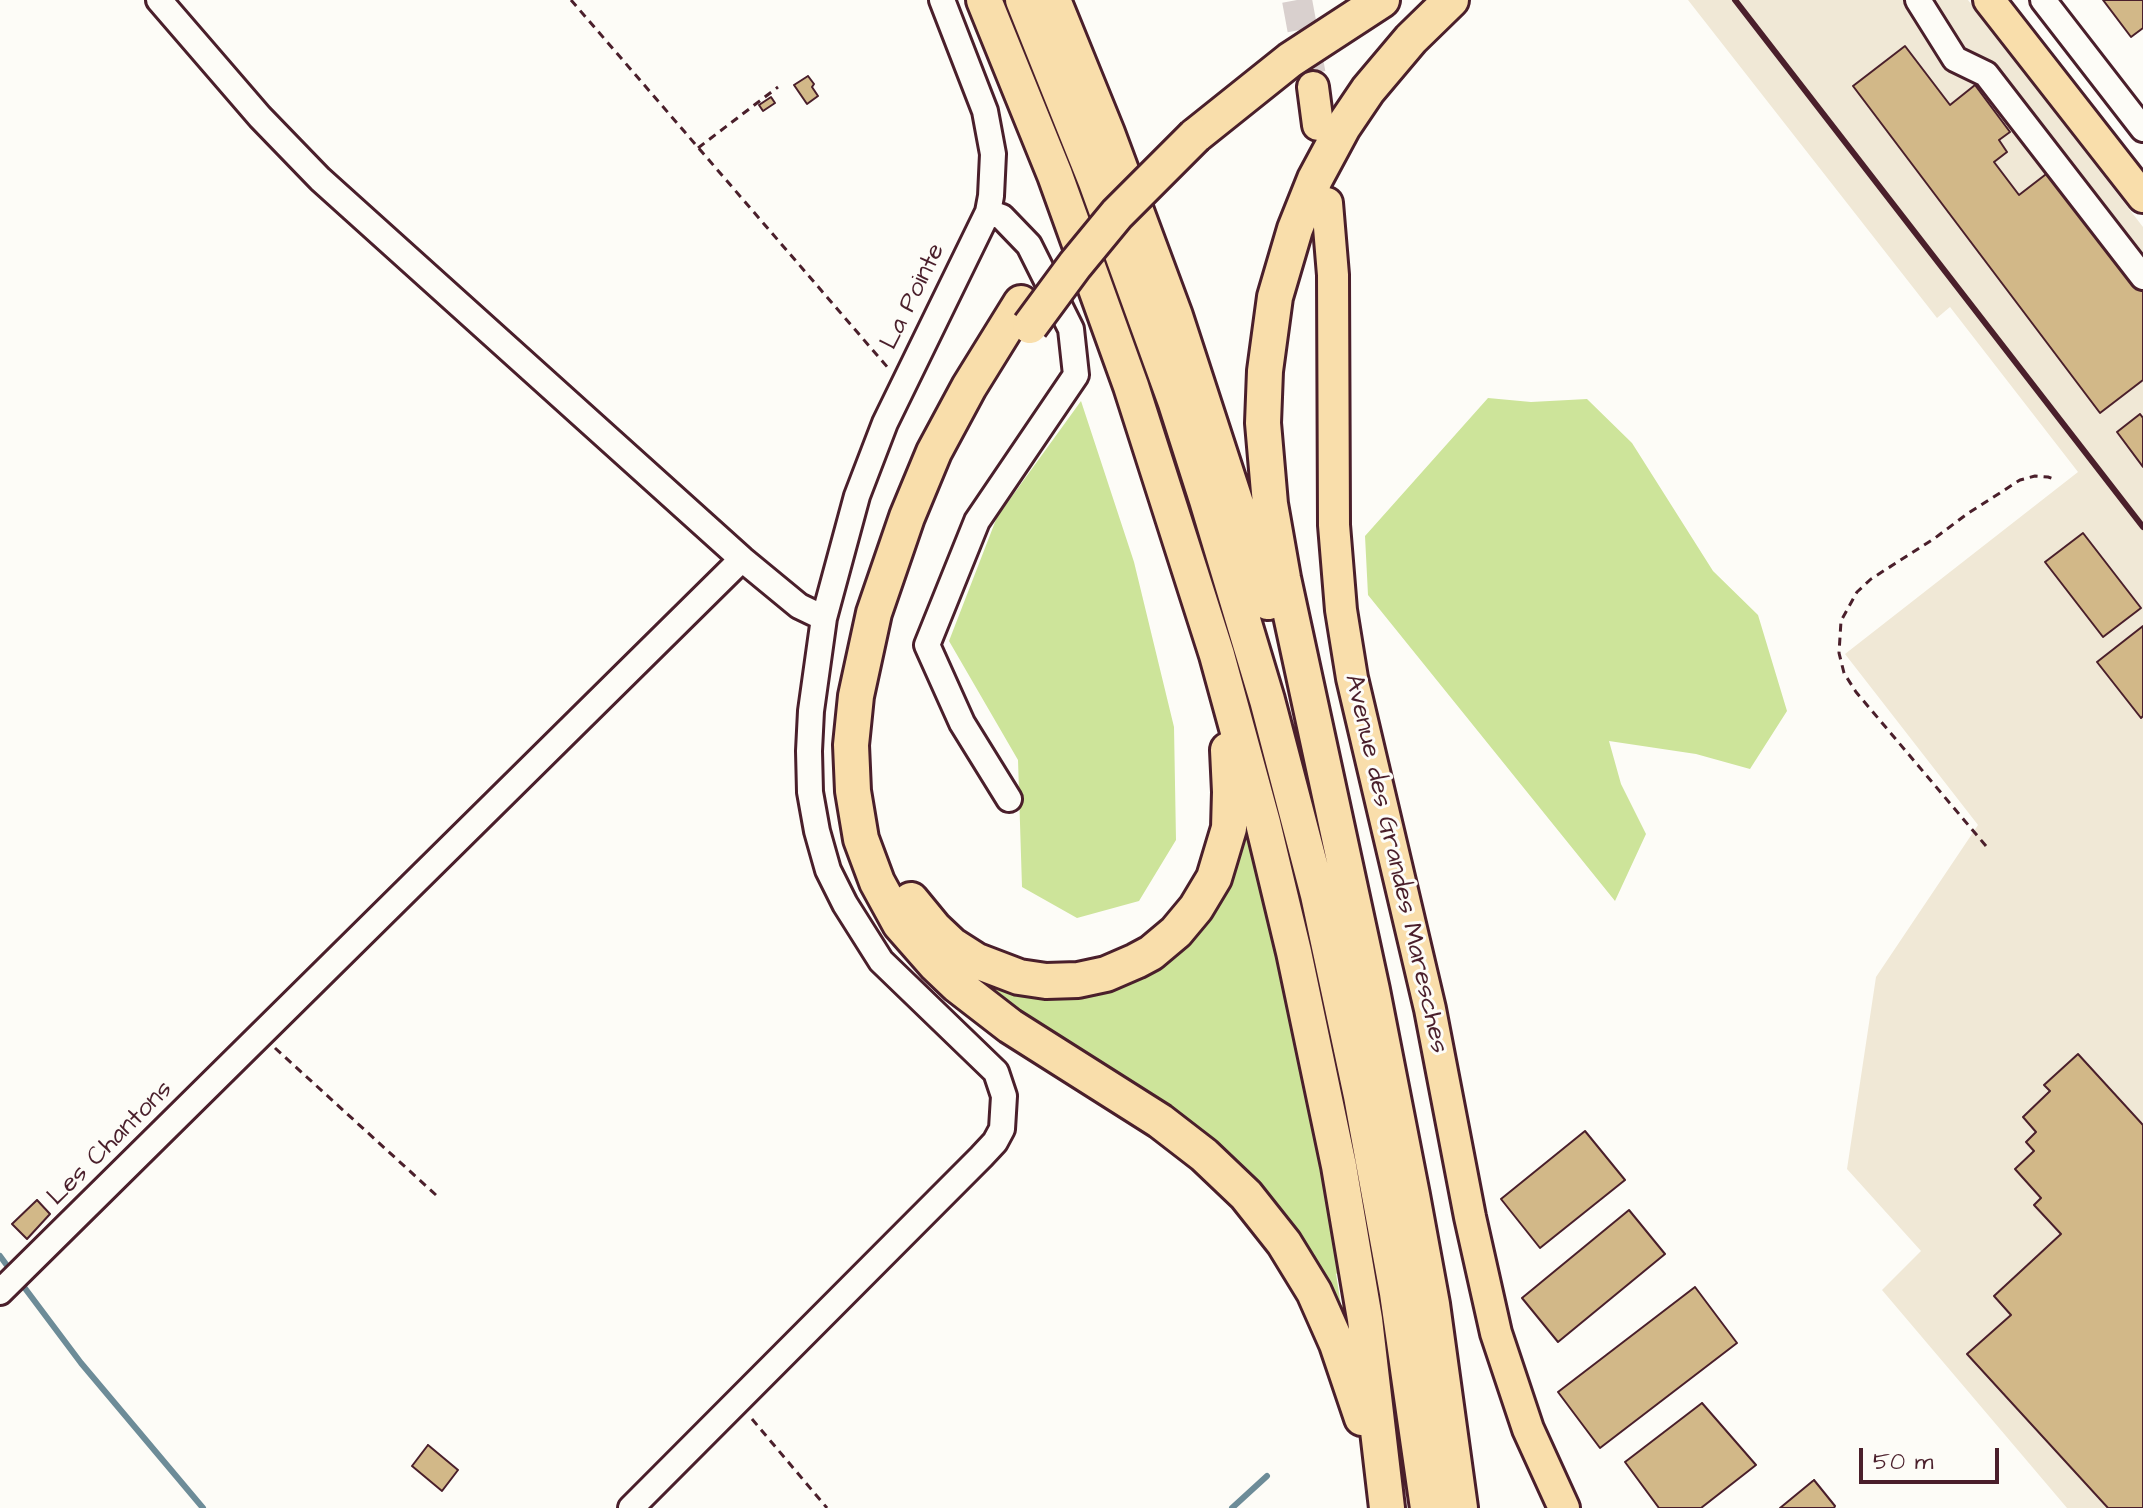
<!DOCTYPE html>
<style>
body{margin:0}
#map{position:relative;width:2143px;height:1508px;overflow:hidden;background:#fdfcf7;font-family:"Architects Daughter",sans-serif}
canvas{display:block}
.scale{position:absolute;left:1859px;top:1448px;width:140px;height:36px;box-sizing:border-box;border:4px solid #4a1f2b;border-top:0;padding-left:10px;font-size:24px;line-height:28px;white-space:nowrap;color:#4a1f2b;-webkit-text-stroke:6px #fdfcf7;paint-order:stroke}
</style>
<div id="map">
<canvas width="2143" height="1508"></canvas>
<div class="scale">50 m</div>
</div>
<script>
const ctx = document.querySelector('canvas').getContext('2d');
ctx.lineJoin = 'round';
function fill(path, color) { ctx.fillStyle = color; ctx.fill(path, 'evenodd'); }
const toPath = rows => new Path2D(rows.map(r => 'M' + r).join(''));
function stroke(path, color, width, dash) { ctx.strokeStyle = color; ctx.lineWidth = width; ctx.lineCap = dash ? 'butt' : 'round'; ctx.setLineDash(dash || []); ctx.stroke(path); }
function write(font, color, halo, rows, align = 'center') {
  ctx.font = font + ' "Architects Daughter",sans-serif'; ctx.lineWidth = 6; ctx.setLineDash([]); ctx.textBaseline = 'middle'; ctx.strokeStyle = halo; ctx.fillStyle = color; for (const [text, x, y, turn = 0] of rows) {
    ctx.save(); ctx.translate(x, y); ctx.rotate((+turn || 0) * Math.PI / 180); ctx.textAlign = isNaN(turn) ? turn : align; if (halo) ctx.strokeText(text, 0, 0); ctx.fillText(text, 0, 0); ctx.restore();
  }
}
fill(toPath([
 [1688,0,1968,0,2143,227,2143,1508,2067,1508,1882,1290,1921,1251,1847,1169,1876,977,1978,825,1845,654,2078,472,1950,307,1937,318]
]), '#f0e8d6');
fill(toPath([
 [1488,398,1531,402,1587,399,1632,443,1713,571,1758,615,1787,711,1750,769,1696,754,1609,741,1621,784,1646,834,1615,901,1368,595,1365,536],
 [1081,401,1134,562,1174,727,1176,840,1139,901,1077,918,1022,887,1018,760,949,641,997,517],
 [1245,835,1248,836,1253,849,1270,909,1328,1191,1342,1271,1336,1274,1341,1305,1350,1306,1356,1345,1301,1253,943,953,1121,978]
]), '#cde49a');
stroke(toPath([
 [0,1256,11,1271],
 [21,1283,81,1363,203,1508],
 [1232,1508,1267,1476]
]), '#6d8c98', 6);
const building = toPath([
 [2103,0,2143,0,2143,28,2131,37,2103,0],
 [1905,46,1950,105,1975,85,2010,132,1999,140,2007,152,1994,162,2019,195,2054,168,2143,286,2143,380,2100,413,1853,86,1905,46],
 [808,76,814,84,812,87,818,96,807,104,794,85,808,76],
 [771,97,775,103,763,111,759,105,771,97],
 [2140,414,2143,418,2143,467,2117,432,2140,414],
 [2083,533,2141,608,2103,637,2045,562,2083,533],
 [2143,626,2143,716,2141,718,2097,662,2143,626],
 [2078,1054,2143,1125,2143,1508,2108,1508,1967,1354,2011,1315,1994,1296,2061,1234,2034,1205,2041,1198,2015,1169,2034,1151,2026,1142,2036,1132,2023,1117,2050,1091,2044,1085,2078,1054],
 [1585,1131,1625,1180,1540,1248,1501,1199,1585,1131],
 [37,1200,50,1214,27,1239,12,1224,37,1200],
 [1629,1210,1665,1254,1558,1342,1522,1298,1629,1210],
 [1695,1287,1737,1343,1600,1448,1558,1392,1695,1287],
 [1702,1403,1756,1465,1701,1508,1659,1508,1625,1462,1702,1403],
 [428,1445,458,1470,442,1491,412,1466,428,1445],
 [1814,1480,1835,1506,1834,1508,1780,1508,1814,1480]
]);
fill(building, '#d2b888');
stroke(building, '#4a1f2b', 2);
stroke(toPath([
 [1297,0,1313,87]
]), '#d9d0ce', 30, [30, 15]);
const minor = toPath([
 [159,0,260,117,320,179,742,559,799,606,824,618],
 [1918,0,1955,59,1986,74,2143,277],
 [2043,0,2143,129],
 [988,212,1002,217,1029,245,1071,329,1076,375,977,521,927,645,962,723,1009,799],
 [0,1292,742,559],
 [631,1508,981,1157,995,1142,1002,1129,1004,1096,996,1072,881,961,845,904,828,870,817,831,810,792,809,751,811,711,824,618,857,496,885,423,988,212,991,196,993,154,985,111,942,0]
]);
const major = toPath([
 [1989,0,2143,197],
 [1313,87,1318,125],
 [1327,203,1333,275,1334,525,1341,610,1352,678,1430,1009,1470,1217,1496,1333,1528,1429,1564,1508]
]);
const highway = toPath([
 [984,0,1055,175,1131,386,1217,655,1263,823,1294,952,1339,1166,1365,1319,1387,1508],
 [1023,0,1096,182,1176,403,1207,500,1267,700,1318,895,1361,1096,1397,1293,1428,1508],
 [1053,0,1107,133,1175,316,1268,602],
 [1451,0,1411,39,1368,90,1343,127,1315,179,1295,229,1275,297,1265,371,1263,423,1270,504,1283,578,1372,990,1412,1195,1432,1304,1460,1508],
 [1195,136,1290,60,1382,0],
 [1021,303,969,387,934,452,907,517,874,613,856,696,851,745,853,791,861,839,877,882,900,924,936,965,957,985,1010,1026,1160,1121,1204,1155,1246,1195,1284,1243,1314,1292,1337,1344,1362,1418],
 [911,900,934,928,952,945,977,961,1019,977,1046,981,1078,980,1106,974,1136,961,1151,953,1176,932,1196,908,1214,878,1229,828,1230,792,1228,750]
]);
stroke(minor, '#4a1f2b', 30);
stroke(major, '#4a1f2b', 36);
stroke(highway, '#4a1f2b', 40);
stroke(toPath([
 [571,0,889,369],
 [698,148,778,87],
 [1986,846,1856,692,1844,673,1839,653,1841,621,1857,592,1871,579,1935,538,1967,514,2020,480,2035,476,2048,477,2057,480],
 [275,1048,436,1195],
 [752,1419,827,1508]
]), '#4a1f2b', 3, [8, 6]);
stroke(minor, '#fdfcf7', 24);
stroke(major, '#f9deab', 30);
stroke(highway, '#f9deab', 34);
stroke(toPath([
 [1735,0,2143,527]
]), '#4a1f2b', 6);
const highwayBridge = toPath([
 [1030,326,1075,265,1117,214,1195,136]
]);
stroke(highwayBridge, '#4a1f2b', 40, []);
stroke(highwayBridge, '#f9deab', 34);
write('26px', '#4a1f2b', '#fdfcf7', [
 ["La Pointe",914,297,-64],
 ["Avenue des Grandes Maresches",1395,864,77],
 ["Les Chantons",111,1144,-45]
]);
</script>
